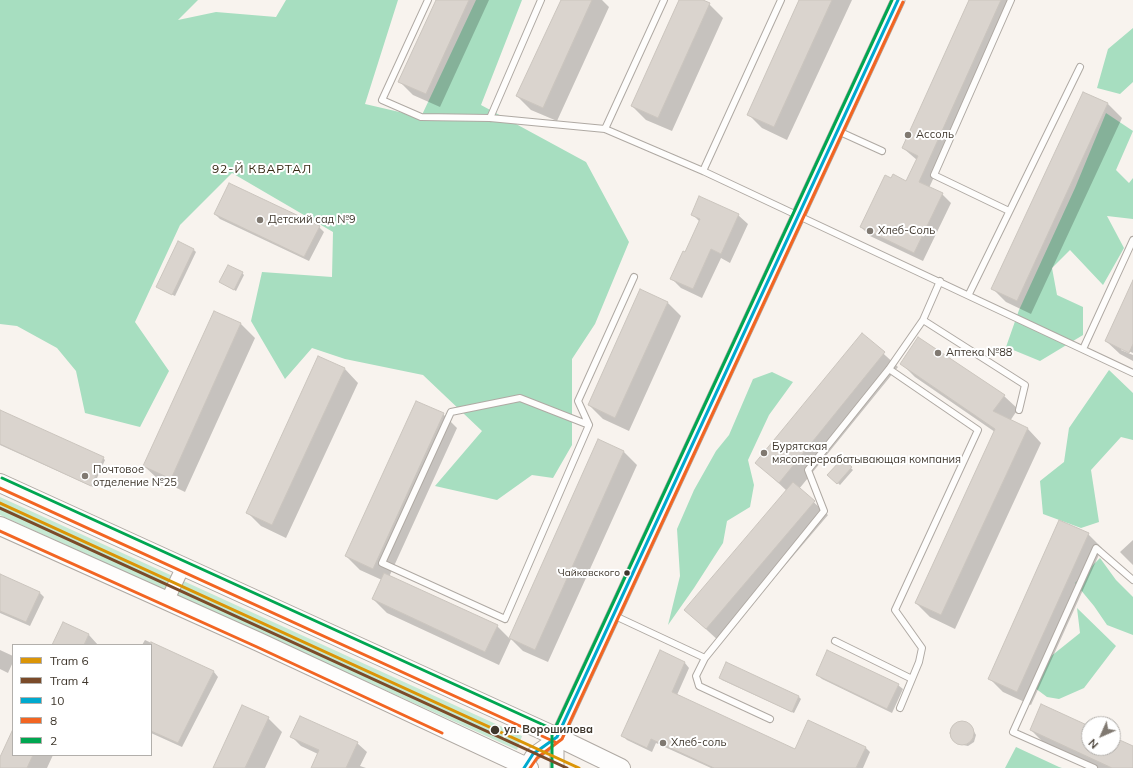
<!DOCTYPE html>
<meta charset="utf-8">
<style>
body{margin:0}
#map{position:relative;width:1133px;height:768px;overflow:hidden;background:#f8f3ee;font-family:Mulish,sans-serif}
canvas{display:block}
.legend{position:absolute;left:12px;top:644px;width:140px;height:112px;box-sizing:border-box;background:#fff;border:1px solid #b2afab;margin:0;padding:5px 7px;list-style:none;font-size:12px;color:#3f372d}
.legend li{display:flex;align-items:center;gap:8px;height:20px}
.legend b{width:20px;border:1px solid #b2afab}
.north{position:absolute;left:1081px;top:716px;width:40px;height:40px;box-sizing:border-box;background:#fff;border:1px solid #b2afab;border-radius:50%;rotate:225deg;font-size:11px;font-weight:700;line-height:16px;text-align:center;color:#3f372d}
.north::after{content:'';display:block;margin:auto;width:14px;height:18px;background:#807971;clip-path:polygon(50% 0,100% 100%,50% 72%,0 100%)}
</style>
<div id="map">
<canvas width="1133" height="768"></canvas>
<ul class="legend">
<li><b style="height:5px;background:#db9507"></b>Tram 6</li>
<li><b style="height:5px;background:#7a4b2a"></b>Tram 4</li>
<li><b style="height:5px;background:#00a9ce"></b>10</li>
<li><b style="height:5px;background:#f26522"></b>8</li>
<li><b style="height:5px;background:#00a651"></b>2</li>
</ul>
<div class="north">N</div>
</div>
<script>
const ctx = document.querySelector('canvas').getContext('2d');
ctx.lineJoin = 'round';
function fill(path, color) { ctx.fillStyle = color; ctx.fill(path, 'evenodd'); }
const toPath = rows => new Path2D(rows.map(r => 'M' + r).join(''));
function stroke(path, color, width, dash) { ctx.strokeStyle = color; ctx.lineWidth = width; ctx.lineCap = dash ? 'butt' : 'round'; ctx.setLineDash(dash || []); ctx.stroke(path); }
function write(font, color, halo, rows, align = 'center') {
  ctx.font = font + ' Mulish,sans-serif'; ctx.lineWidth = 4; ctx.setLineDash([]); ctx.textBaseline = 'middle'; ctx.strokeStyle = halo; ctx.fillStyle = color; for (const [text, x, y, turn = 0] of rows) {
    ctx.save(); ctx.translate(x, y); ctx.rotate((+turn || 0) * Math.PI / 180); ctx.textAlign = isNaN(turn) ? turn : align; if (halo) ctx.strokeText(text, 0, 0); ctx.fillText(text, 0, 0); ctx.restore();
  }
}
fill(toPath([
 [0,497,522,736,517,750,0,515]
]), '#c6e9d3');
fill(toPath([
 [0,0,198,0,178,20,216,12,276,17,286,0,398,0,365,104,421,117,476,0,522,0,481,105,586,162,629,242,595,324,572,359,572,445,553,478,532,475,497,500,435,486,482,431,423,375,345,359,312,348,285,379,251,321,262,272,332,277,333,232,232,173,180,225,135,322,169,371,140,427,85,413,76,371,57,348,17,326,0,324],
 [1133,28,1133,82,1120,94,1097,88,1108,49],
 [1106,113,1133,131,1116,170,1129,183,1133,178,1133,219,1107,216,1124,248,1103,285,1070,250,1052,268,1057,295,1083,307,1083,335,1040,361,1006,347,1019,310,1075,188],
 [1109,370,1133,393,1133,440,1121,437,1091,470,1099,522,1081,528,1043,514,1040,481,1064,462,1069,428],
 [772,372,793,382,769,415,748,460,754,485,750,507,727,521,723,543,694,588,668,625,680,576,677,529,694,490,716,451,729,435,753,379],
 [1100,558,1116,580,1133,597,1133,635,1107,625,1094,606,1075,583],
 [1077,608,1116,646,1084,688,1059,699,1047,697,1035,688,1045,661,1080,633],
 [1016,747,1059,767,1062,768,1005,768]
]), '#a7dec0');
fill(toPath([
 [437,0,489,0,440,107,413,95,399,81],
 [562,0,602,0,609,7,557,121,531,110,517,96],
 [680,0,701,0,709,4,723,18,672,131,646,120,632,106],
 [801,0,852,0,787,140,762,128,748,114],
 [970,0,1014,0,929,188,942,194,951,203,923,261,870,236,861,227,891,179,907,182,917,160,903,148],
 [1083,93,1108,104,1122,118,1031,314,1006,302,993,289],
 [215,214,319,227,324,232,309,261,220,219],
 [692,214,738,215,748,224,730,263,721,258,702,298,681,288,672,279,686,254,700,222],
 [194,250,196,252,175,296,160,289,158,287],
 [242,273,244,275,236,291,220,282],
 [1133,282,1133,353,1121,348,1121,350,1133,355,1133,361,1120,354,1106,341],
 [667,302,681,316,629,431,603,419,589,405],
 [214,313,241,324,255,338,185,492,158,479,144,466],
 [862,334,898,367,799,489,828,515,720,642,685,610,787,491,757,463],
 [901,363,1004,396,1018,409,1010,421,1028,429,1041,443,955,629,930,617,916,603,995,432,915,377],
 [345,369,358,383,286,538,261,526,248,513],
 [0,411,103,458,105,460,93,487,0,445],
 [443,414,457,428,389,577,497,626,510,639,599,440,624,452,637,465,548,662,523,651,511,639,499,665,387,613,373,599,382,580,360,570,346,556],
 [842,460,853,470,840,485,829,475],
 [1088,534,1102,548,1031,705,1003,692,989,678],
 [1133,540,1133,565,1120,552],
 [0,575,39,592,44,597,30,626,0,613],
 [63,623,89,635,98,645,53,645],
 [145,640,214,672,218,677,182,747,151,733,151,645,142,645],
 [0,650,13,656,13,662,8,673,0,669],
 [660,652,685,663,689,668,677,695,795,750,865,747,870,752,863,768,711,768,656,743,652,752,627,740,622,735],
 [726,664,799,697,801,699,794,713,722,680,720,677],
 [817,674,898,685,903,689,892,713,822,679],
 [268,718,282,732,265,768,214,768],
 [964,722,972,728,976,735,974,742,968,746,958,744,952,736,954,726],
 [1089,727,1089,748,1113,748,1113,738,1133,747,1133,768,1097,768,1045,744,1031,730],
 [13,732,13,755,53,755,47,768,0,768,0,760],
 [292,737,357,743,367,752,360,766,366,768,312,768,318,754,301,746]
]), '#0003');
const building = toPath([
 [436,0,469,0,426,94,398,82,436,0],
 [561,0,592,0,543,108,516,96,561,0],
 [679,0,703,0,710,3,658,118,631,106,679,0],
 [799,0,832,0,774,127,747,115,799,0],
 [969,0,1001,0,919,182,943,193,914,253,860,227,885,175,891,178,893,174,906,181,918,156,902,148,969,0],
 [1083,92,1108,103,1017,301,991,289,1083,92],
 [229,183,320,226,304,257,214,214,229,183],
 [699,196,739,214,721,254,711,249,693,289,670,279,683,251,685,252,700,219,691,215,699,196],
 [178,241,194,249,172,295,156,287,178,241],
 [228,265,243,272,234,290,219,282,228,265],
 [1133,280,1133,344,1129,353,1105,341,1133,280],
 [640,289,668,302,615,418,588,405,640,289],
 [214,311,241,323,171,479,143,466,214,311],
 [862,333,885,352,779,483,755,463,862,333],
 [918,337,1005,395,993,411,1028,428,941,615,915,603,995,429,900,364,918,337],
 [318,356,345,368,272,525,246,513,318,356],
 [416,401,444,413,373,569,345,556,416,401],
 [0,410,104,457,91,486,0,444,0,410],
 [598,439,624,451,535,650,509,638,598,439],
 [842,459,852,467,837,484,827,475,842,459],
 [793,482,815,501,706,629,684,610,793,482],
 [1059,520,1089,533,1017,692,988,679,1059,520],
 [384,573,498,625,485,652,372,599,384,573],
 [0,574,40,592,26,622,0,611,0,574],
 [63,622,89,634,84,645,52,645,63,622],
 [151,642,214,671,178,743,151,731,151,642],
 [660,650,685,662,672,692,795,749,808,720,866,747,856,768,714,768,651,739,647,748,621,736,660,650],
 [827,650,899,684,887,709,816,675,827,650],
 [726,662,799,696,792,712,719,678,726,662],
 [1041,704,1089,726,1089,748,1113,748,1113,737,1133,746,1133,768,1112,768,1030,730,1041,704],
 [242,705,269,717,245,768,213,768,242,705],
 [300,716,358,742,346,768,311,768,319,750,290,737,300,716],
 '950 733a12 12 0 1 1 24 0a12 12 0 1 1-24 0Z',
 [13,729,13,755,33,755,27,768,0,768,0,757,13,729]
]);
fill(building, '#dad4ce');
stroke(building, '#cbc5be', 1);
const service = toPath([
 [428,0,382,100,421,117,490,118,605,129,703,171,1133,373],
 [490,118,541,0],
 [605,129,664,0],
 [838,131,882,151],
 [703,171,781,0],
 [1009,211,934,175,1011,0],
 [969,294,1080,67],
 [923,320,1025,385,1019,410],
 [1083,349,1133,240],
 [889,369,978,430,895,610,922,648,919,662,900,708],
 [589,425,520,398,451,412,382,563,505,619,589,425,578,401,634,277],
 [613,615,705,658,824,511,808,470,889,369,923,320,940,281],
 [835,641,912,679],
 [705,658,696,676,699,686,770,719],
 [1094,768,1013,732,1096,548,1133,580]
]);
const minor = toPath([
 [167,601,183,567],
 [524,768,533,754,557,737],
 [557,768,557,737,898,0]
]);
const secondary = toPath([
 [0,483,557,737,621,768],
 [0,526,259,642,529,768]
]);
stroke(service, '#afa9a3', 8);
stroke(minor, '#afa9a3', 15);
stroke(secondary, '#afa9a3', 20);
stroke(service, '#fefdfc', 6);
stroke(minor, '#fefdfc', 13);
stroke(secondary, '#fefdfc', 18);
stroke(toPath([
 [524,768,533,754,557,737,898,0]
]), '#00a9ce', 3);
stroke(toPath([
 [0,488,555,742],
 [0,531,257,647,442,733],
 [530,768,537,758,562,739,903,2]
]), '#f26522', 3);
stroke(toPath([
 [2,478,559,732],
 [552,768,552,735,892,0]
]), '#00a651', 3);
stroke(toPath([
 [0,503,579,768]
]), '#db9507', 3);
stroke(toPath([
 [0,508,567,768]
]), '#7a4b2a', 3);
for (const [x, y, r, color] of [
 [908,135,4,"#807971"],
 [260,220,4,"#807971"],
 [870,231,4,"#807971"],
 [938,353,4,"#807971"],
 [764,453,4,"#807971"],
 [85,476,4,"#807971"],
 [627,573,3.5,"#3f372d"],
 [495,730,5,"#3f372d"],
 [663,743,4,"#807971"]
]) { const dot = new Path2D(); dot.arc(x, y, r, 0, 2 * Math.PI); ctx.fillStyle = color; ctx.fill(dot); stroke(dot, '#fff', 1.5); }
write('10px', '#3f372d', '#fff', [
 ["Чайковского",620,573]
], 'right');
write('11px', '#3f372d', '#fff', [
 ["Ассоль",916,135],
 ["Детский сад №9",268,220],
 ["Хлеб-Соль",878,231],
 ["Аптека №88",946,353],
 ["Бурятская",772,447],
 ["мясоперерабатывающая компания",772,460],
 ["Почтовое",93,470],
 ["отделение №25",93,483],
 ["Хлеб-соль",671,743]
], 'left');
write('bold 11px', '#3f372d', '#fff', [
 ["ул. Ворошилова",504,730]
], 'left');
ctx.letterSpacing = '1px';
write('12px', '#352711', '#fff', [
 ["92-Й КВАРТАЛ",262,169]
]);
ctx.letterSpacing = '0px';
</script>
